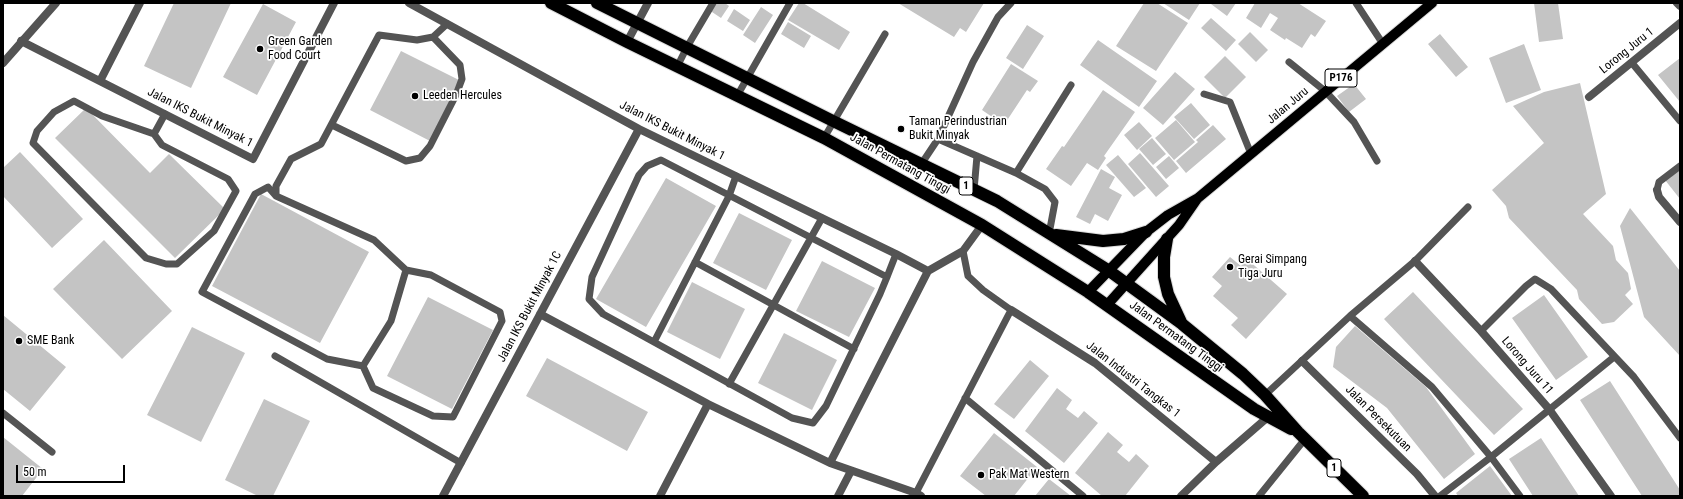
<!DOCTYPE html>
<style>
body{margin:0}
#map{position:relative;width:1683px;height:499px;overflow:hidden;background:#fff;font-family:"Roboto Condensed",sans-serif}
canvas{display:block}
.frame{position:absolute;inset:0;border:4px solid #000;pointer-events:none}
.scale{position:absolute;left:16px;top:465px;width:109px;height:18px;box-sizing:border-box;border:2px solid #000;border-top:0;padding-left:5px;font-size:12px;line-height:14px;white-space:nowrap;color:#000;-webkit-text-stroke:3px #fff;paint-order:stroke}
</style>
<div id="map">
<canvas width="1683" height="499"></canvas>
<div class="frame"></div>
<div class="scale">50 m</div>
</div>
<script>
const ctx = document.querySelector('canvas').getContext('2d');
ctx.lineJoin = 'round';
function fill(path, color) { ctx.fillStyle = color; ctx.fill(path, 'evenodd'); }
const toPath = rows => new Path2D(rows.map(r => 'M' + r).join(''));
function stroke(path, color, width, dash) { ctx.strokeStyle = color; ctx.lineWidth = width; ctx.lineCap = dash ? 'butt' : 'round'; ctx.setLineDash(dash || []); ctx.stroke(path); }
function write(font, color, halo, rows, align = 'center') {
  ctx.font = font + ' "Roboto Condensed",sans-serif'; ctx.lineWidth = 3.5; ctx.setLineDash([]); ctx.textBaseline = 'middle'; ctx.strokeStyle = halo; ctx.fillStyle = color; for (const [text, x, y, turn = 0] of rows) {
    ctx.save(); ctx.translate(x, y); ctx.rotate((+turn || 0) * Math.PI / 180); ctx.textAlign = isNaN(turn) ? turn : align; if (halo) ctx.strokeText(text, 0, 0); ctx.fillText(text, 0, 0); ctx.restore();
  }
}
fill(toPath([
 [174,3,231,3,191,88,144,66],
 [714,3,725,3,729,6,721,18,709,10],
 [799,3,803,3,850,32,839,50,788,20],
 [898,3,984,3,966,32,960,28,954,37],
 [1144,3,1157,3,1188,23,1156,71,1116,46],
 [1163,3,1200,3,1189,20],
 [1212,3,1236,3,1227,16,1211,4],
 [1255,3,1298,3,1326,21,1315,37,1311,34,1302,48,1286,38,1285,40,1270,30,1278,18,1270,13,1261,28,1246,18],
 [1534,3,1558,3,1563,39,1539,42],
 [263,4,296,22,257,95,223,77],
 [761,7,773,15,755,43,743,35],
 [734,9,750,20,743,31,727,21],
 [1211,18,1236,40,1226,51,1201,28],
 [788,22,811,36,804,48,781,34],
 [1027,25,1044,36,1023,69,1006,58],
 [1250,32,1268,50,1256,62,1238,44],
 [1440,34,1468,67,1456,77,1428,44],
 [1098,40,1157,81,1139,107,1080,65],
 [1524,44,1541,90,1506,103,1489,58],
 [401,51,461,81,430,141,370,110],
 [1225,56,1246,77,1225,98,1204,77],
 [1680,58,1680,102,1658,75],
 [1011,64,1038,81,1030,92,1027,90,1004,125,982,110],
 [1175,72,1195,89,1163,125,1143,108],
 [1580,83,1606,194,1583,214,1613,246,1616,260,1628,273,1631,289,1625,295,1633,304,1614,322,1602,324,1579,299,1577,290,1509,218,1506,206,1492,190,1544,143,1513,106,1544,92],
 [1354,84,1366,99,1349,112,1337,96],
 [1103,90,1135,112,1104,156,1106,158,1098,170,1087,163,1071,186,1046,169,1062,146,1064,147],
 [1191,103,1210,125,1194,139,1174,117],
 [86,108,150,173,169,154,225,209,175,258,55,138],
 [1176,120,1195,142,1174,160,1155,138],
 [1139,122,1152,136,1137,150,1124,135],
 [1213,125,1226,139,1186,173,1176,161,1198,142,1196,140],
 [1152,138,1166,154,1153,165,1139,149],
 [20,152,83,219,52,248,3,196,3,168],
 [1140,153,1169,186,1156,197,1128,164],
 [1118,155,1146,188,1134,197,1106,165],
 [1169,156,1179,168,1166,179,1156,167],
 [1101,169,1115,177,1109,188,1122,195,1108,221,1095,214,1090,224,1076,217],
 [1680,170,1680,199,1665,180],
 [666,178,716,206,646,327,596,299],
 [261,194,369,252,320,343,212,286],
 [1630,208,1680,271,1680,356,1644,317,1620,226],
 [739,213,792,240,766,290,713,263],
 [104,240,172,311,122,359,53,289],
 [1230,257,1241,266,1247,259,1287,294,1246,339,1231,325,1238,318,1213,296,1222,286,1212,277],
 [822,261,875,288,849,337,796,311],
 [692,282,745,309,720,359,667,332],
 [1413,292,1523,409,1494,435,1384,319],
 [1544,295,1588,357,1556,380,1512,318],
 [428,297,493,330,452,409,387,376],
 [3,315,66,367,30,411,3,389],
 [1355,326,1426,387,1475,454,1444,479,1387,408,1333,367,1336,347],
 [192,327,245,353,201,442,147,415],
 [784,333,837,360,812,410,758,383],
 [547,358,648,412,627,451,526,396],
 [1030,360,1049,376,1014,419,994,404],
 [1610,381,1680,490,1680,496,1642,496,1580,400],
 [1057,388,1072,400,1066,409,1078,418,1084,411,1098,423,1064,463,1025,431],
 [264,399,310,421,273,496,258,496,225,480],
 [1108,432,1123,445,1117,452,1129,462,1136,454,1149,466,1125,496,1102,496,1075,473],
 [994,433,1037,467,1014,496,986,496,960,476],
 [3,437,43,469,22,496,3,496],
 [1541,438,1579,496,1533,496,1509,459],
 [1490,466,1512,496,1458,496,1456,493],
 [1049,479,1071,496,1035,496]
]), '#c4c4c4');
const primary = toPath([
 [1088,292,1146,232,1168,215,1198,198,1432,3],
 [1107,305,1179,225,1197,199]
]);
const highway = toPath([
 [551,3,627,42,824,138,982,225,1088,292,1254,409,1291,429],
 [597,3,833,121,997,201,1108,270,1182,324,1243,374,1265,395,1298,432,1363,496],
 [1056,235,1103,241,1124,239,1146,232],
 [1167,239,1164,257,1164,277,1168,294,1181,322]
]);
stroke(primary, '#dbdbdb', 12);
stroke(highway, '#dbdbdb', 14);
stroke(toPath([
 [1356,3,1383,44],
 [1289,62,1325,91,1354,122,1377,161],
 [1632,63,1680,121],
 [677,67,687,47,713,3],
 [1204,94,1230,102,1251,154],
 [737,96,790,3],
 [332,125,406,161,420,158,430,146,456,95,462,79,460,65,433,37],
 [154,134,102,116,74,101,54,112,37,131,33,143,146,258,166,264,177,264,214,231,236,191,228,179,162,145,154,134,165,114],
 [824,138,885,34],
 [938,139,1016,173,1045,189,1055,202,1049,234],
 [922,163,938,139,973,62,998,17,1011,3],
 [1016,173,1071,85],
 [974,190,977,156],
 [1657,190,1659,182,1680,166],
 [276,196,374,240,406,270,431,275,500,312,502,321,453,417,433,416,373,388,363,366],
 [695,262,854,349],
 [887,277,661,160,647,166,639,175,592,277,589,299,603,314,792,418,813,423,826,406,880,294,887,277,896,254],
 [1350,316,1432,387,1491,457,1520,496],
 [1481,331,1526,286,1535,279,1551,289,1634,377,1680,438],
 [654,342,729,196,736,176],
 [275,356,461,463],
 [363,366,327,359,202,292,255,194,268,187,276,196,276,186,291,159,321,144,379,35,417,40,433,37,447,24],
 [363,366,391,321,406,270],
 [729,384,822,218],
 [1265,395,1350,316,1415,261,1468,207],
 [965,398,1083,496],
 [3,413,52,452],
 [916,493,1011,310,983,290,968,276,963,251],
 [1259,496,1305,439],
 [1440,496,1491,457,1614,357]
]), '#545454', 7);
stroke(toPath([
 [409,3,639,129,896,254,928,271],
 [1677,3,1680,6],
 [21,41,253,159,334,3],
 [627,42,648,3],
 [3,63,56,3],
 [100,81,140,3],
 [1589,97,1680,23],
 [1657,190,1659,197,1680,222],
 [1415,261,1481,331,1549,409,1611,496],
 [1011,310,1095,363,1216,462],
 [540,314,708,404,830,463,916,493,921,496],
 [1302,361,1417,474,1435,496],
 [830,463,928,271,963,251,982,225],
 [443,496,639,129],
 [660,496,708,404],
 [838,496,851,471],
 [1181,496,1216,462,1268,417]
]), '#545454', 8);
stroke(primary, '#000', 10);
stroke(highway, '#000', 12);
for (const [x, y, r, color] of [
 [260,49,4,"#000"],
 [415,96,4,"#000"],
 [901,129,4,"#000"],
 [1230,267,4,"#000"],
 [19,341,4,"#000"],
 [981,475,4,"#000"]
]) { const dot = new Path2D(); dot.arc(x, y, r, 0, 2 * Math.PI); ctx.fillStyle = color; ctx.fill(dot); stroke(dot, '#fff', 1.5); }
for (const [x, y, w] of [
 [1341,78,32],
 [966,186,14],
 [1334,468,14]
]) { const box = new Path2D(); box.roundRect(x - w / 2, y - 9, w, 18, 3); ctx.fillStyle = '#fff'; ctx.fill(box); stroke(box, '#000', 1); }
write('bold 11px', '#000', null, [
 ["P176",1341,78],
 ["1",966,186],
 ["1",1334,468]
]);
write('12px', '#000', '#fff', [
 ["Green Garden",268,42],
 ["Food Court",268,56],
 ["Leeden Hercules",423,96],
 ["Taman Perindustrian",909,122],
 ["Bukit Minyak",909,136],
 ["Gerai Simpang",1238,260],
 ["Tiga Juru",1238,274],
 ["SME Bank",27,341],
 ["Pak Mat Western",989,475]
], 'left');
write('12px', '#000', '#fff', [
 ["Lorong Juru 1",1627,51,-39],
 ["Jalan Juru",1288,106,-40],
 ["Jalan IKS Bukit Minyak 1",200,118,27],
 ["Jalan IKS Bukit Minyak 1",672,131,27],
 ["Jalan Permatang Tinggi",900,164,29],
 ["Jalan IKS Bukit Minyak 1C",530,307,-62],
 ["Jalan Permatang Tinggi",1176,337,36],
 ["Lorong Juru 11",1527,366,49],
 ["Jalan Industri Tangkas 1",1133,380,38],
 ["Jalan Persekutuan",1378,419,45]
]);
</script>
